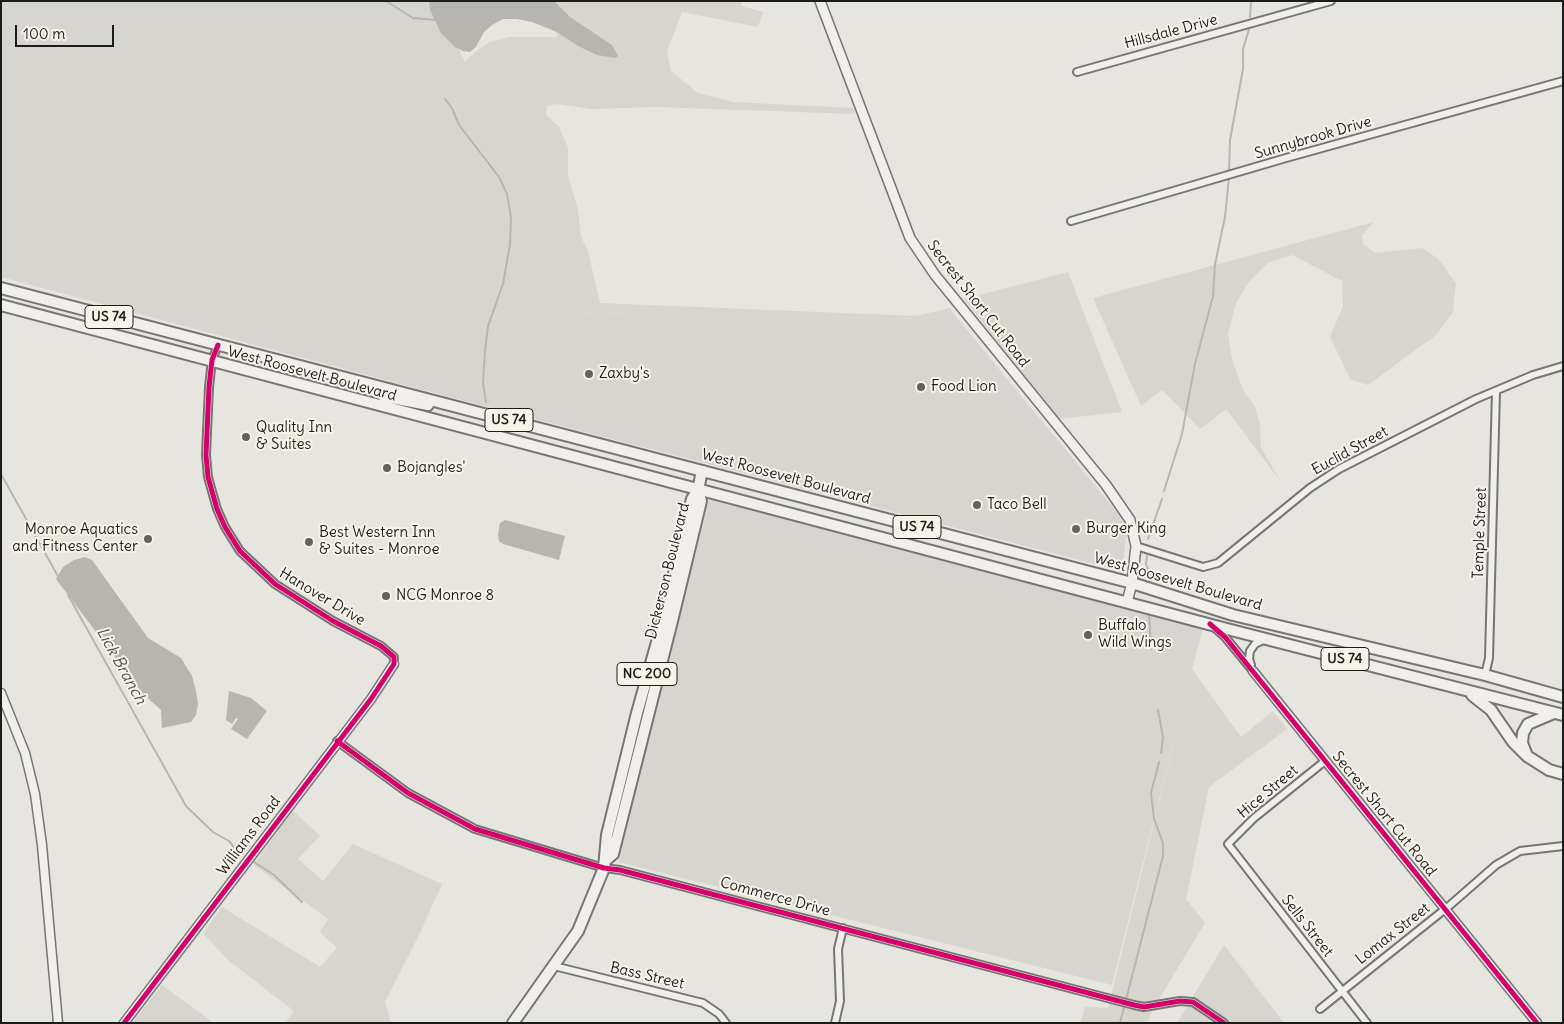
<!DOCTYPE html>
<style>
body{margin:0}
#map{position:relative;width:1564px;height:1024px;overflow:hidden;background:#e6e5e0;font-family:Delius,sans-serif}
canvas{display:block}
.frame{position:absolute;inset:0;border:2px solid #1c1c1c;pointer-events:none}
.scale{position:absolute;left:15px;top:25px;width:99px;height:22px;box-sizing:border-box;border:2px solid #1c1c1c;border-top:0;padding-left:6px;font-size:15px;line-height:18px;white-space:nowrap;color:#1c1c1c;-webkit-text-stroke:4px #f7f3e8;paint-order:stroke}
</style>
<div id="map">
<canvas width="1564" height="1024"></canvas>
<div class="frame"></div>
<div class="scale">100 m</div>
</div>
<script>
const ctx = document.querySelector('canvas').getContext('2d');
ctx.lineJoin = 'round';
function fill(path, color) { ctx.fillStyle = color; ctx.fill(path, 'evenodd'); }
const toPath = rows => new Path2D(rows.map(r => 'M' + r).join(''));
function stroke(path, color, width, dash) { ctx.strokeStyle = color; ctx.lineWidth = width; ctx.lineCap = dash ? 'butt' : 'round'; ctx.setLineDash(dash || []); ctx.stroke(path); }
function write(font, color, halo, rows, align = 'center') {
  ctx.font = font + ' Delius,sans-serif'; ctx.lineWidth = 4; ctx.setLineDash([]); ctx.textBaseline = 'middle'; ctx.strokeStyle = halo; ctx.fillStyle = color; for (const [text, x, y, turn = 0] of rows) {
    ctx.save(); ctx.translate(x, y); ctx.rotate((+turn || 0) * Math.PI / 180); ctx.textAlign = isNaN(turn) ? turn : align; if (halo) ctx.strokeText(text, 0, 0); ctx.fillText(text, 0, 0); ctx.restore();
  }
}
fill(toPath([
 [1,1,434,1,465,62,415,261,483,277,479,317,597,312,918,319,953,313,1120,516,1127,531,1122,571,423,390,1,277],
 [709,500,1204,623,1112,985,618,862]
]), '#d7d5cf');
fill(toPath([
 [549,1,741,1,742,6,763,12,758,27,682,12,667,51,671,71,698,93,733,102,853,108,855,114,656,107,591,109,557,104,547,106,546,115,559,127,568,148,568,175,578,210,581,237,588,251,600,303,916,316,950,308,953,313,918,319,597,312,478,317,483,277,415,261,465,62,476,51,490,42,509,37,557,37],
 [1374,222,1362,235,1363,244,1375,253,1423,248,1438,259,1456,283,1453,312,1436,335,1368,385,1351,380,1330,337,1343,306,1342,281,1292,255,1268,263,1249,282,1236,303,1228,334,1232,359,1243,390,1255,407,1260,424,1261,448,1281,482,1226,409,1200,429,1162,390,1141,406,1093,298],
 [1068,272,1122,412,1059,419,964,299],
 [1192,669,1241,737,1273,711,1287,729,1209,787,1186,899,1205,923,1153,1009,1147,1023,1080,1023,1085,1007,1108,1008],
 [292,810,320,836,298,859,323,881,353,844,442,884,420,933,385,1002,391,1023,285,1023,294,1011,229,961,203,933,222,907,320,967,337,948,320,932,328,919,254,865],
 [1224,945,1284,1023,1177,1023],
 [162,985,214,1023,132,1023]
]), '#d8d5ce');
fill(toPath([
 [429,1,554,1,570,17,612,45,618,56,615,58,597,55,578,46,557,32,532,22,517,19,503,19,492,25,484,32,476,47,470,52,463,51,455,47,441,33,430,10],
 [505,520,565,536,559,560,503,544,499,541,498,535,500,523],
 [85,557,92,560,148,638,181,658,192,676,196,691,198,704,196,715,191,722,162,728,161,710,142,693,56,579,63,567,74,560],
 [229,691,251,698,267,711,247,739,231,729,238,719,236,718,232,724,226,720]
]), '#b7b5af');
stroke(toPath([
 [386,1,413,18,437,20],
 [1250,17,1251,1],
 [445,99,452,108,459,125,499,177,507,194,511,217,510,244,503,284,488,326,485,351,483,383,486,402],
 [1229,170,1230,140,1243,69,1243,49,1250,26],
 [1,474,59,578],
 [1164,491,1182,434,1195,364,1213,296,1215,264,1225,217,1229,177],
 [1148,539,1162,499],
 [1147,556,1146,564,1151,578],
 [68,595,186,806,213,832,229,841,238,852],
 [1149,614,1151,649],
 [1158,710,1163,737,1161,753],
 [254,862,274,875,302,902],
 [1120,1023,1163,856,1163,843,1154,819,1151,793,1159,762]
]), '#b7b5af', 2);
const minor = toPath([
 [1077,72,1331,1],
 [1071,221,1286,158,1563,81],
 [218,345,212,360,209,387,206,455,208,477,217,509,225,527,240,551,275,584,333,621,381,646,394,657,394,664],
 [1136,546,1203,567,1218,563,1310,488,1339,469,1476,399,1533,375,1563,366],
 [1215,628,1225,637,1253,671],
 [1251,665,1249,659,1250,651,1255,644,1265,639],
 [1485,675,1489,658,1496,391],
 [337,741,408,793,475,829,604,868,620,870,1134,1005,1144,1007,1180,1001,1193,1002,1224,1023],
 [1325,761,1254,818,1228,844,1367,1023],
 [554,966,703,1003,719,1014,726,1023],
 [1320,1009,1449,906,1496,865,1520,851,1563,846],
 [835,1023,840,1001,838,949,843,928]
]);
const tertiary = toPath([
 [1253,671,1537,1023],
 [1,693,25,753,35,794,42,845,58,1023],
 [124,1023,371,699,394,664]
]);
const secondary = toPath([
 [820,1,910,238,935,275,1106,485,1130,520,1136,546,1132,583,1127,602]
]);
const primary = toPath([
 [606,860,613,854,672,621,701,501,698,490],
 [513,1023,578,931,604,868,607,835,637,713,661,628,692,499,698,490,702,471]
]);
const trunk = toPath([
 [1,288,1132,583,1233,615,1485,675,1563,697],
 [1,305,1227,629,1563,715],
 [383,406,385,399,392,398,428,405],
 [1472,695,1491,710,1513,742,1527,756,1549,770,1563,774],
 [1526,753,1522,743,1523,733,1528,724,1554,713]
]);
stroke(minor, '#777674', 10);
stroke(tertiary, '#777674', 11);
stroke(secondary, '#777674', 12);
stroke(primary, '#777674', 14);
stroke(trunk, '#777674', 14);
stroke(minor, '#f0efeb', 6);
stroke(tertiary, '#f0efeb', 8);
stroke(secondary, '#f0efeb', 9);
stroke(primary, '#f0efeb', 10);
stroke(trunk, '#f0efeb', 10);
stroke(toPath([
 [1210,624,1225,637,1537,1023],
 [337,741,408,793,475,829,604,868,620,870,1134,1005,1144,1007,1180,1001,1193,1002,1224,1023],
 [124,1023,371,699,394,664,394,657,381,646,333,621,275,584,240,551,225,527,217,509,208,477,206,455,209,387,212,360,218,345]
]), '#d6006c', 5);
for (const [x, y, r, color] of [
 [589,374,5,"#636261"],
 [921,387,5,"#636261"],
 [246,437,5,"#636261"],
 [387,468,5,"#636261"],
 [977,505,5,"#636261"],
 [1076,529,5,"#636261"],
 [148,539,5,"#636261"],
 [309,542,5,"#636261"],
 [386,596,5,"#636261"],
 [1088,635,5,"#636261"]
]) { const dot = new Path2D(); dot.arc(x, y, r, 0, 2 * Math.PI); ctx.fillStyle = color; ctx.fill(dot); stroke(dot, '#f7f3e8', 2); }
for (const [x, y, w] of [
 [109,317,48],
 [509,420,48],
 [917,527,48],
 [1345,659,48],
 [647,674,60]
]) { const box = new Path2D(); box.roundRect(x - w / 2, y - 11.5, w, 23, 4); ctx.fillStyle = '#f7f3e8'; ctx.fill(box); stroke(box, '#1c1c1c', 1); }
write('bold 14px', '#1c1c1c', null, [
 ["US 74",109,317],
 ["US 74",509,420],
 ["US 74",917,527],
 ["US 74",1345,659],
 ["NC 200",647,674]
]);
write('15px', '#1c1c1c', '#f7f3e8', [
 ["Hillsdale Drive",1171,32,-15],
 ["Sunnybrook Drive",1313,138,-16],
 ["Secrest Short Cut Road",978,304,52],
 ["West Roosevelt Boulevard",312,374,15],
 ["Euclid Street",1350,451,-29],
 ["West Roosevelt Boulevard",786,477,15],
 ["Temple Street",1480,533,-88],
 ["Dickerson Boulevard",668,571,-76],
 ["West Roosevelt Boulevard",1178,582,16],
 ["Hanover Drive",322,597,31],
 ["Hice Street",1268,792,-40],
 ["Secrest Short Cut Road",1384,814,51],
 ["Williams Road",249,836,-53],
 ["Commerce Drive",775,897,15],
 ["Sells Street",1307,926,52],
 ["Lomax Street",1393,934,-38],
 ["Bass Street",647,976,13]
]);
write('15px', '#1c1c1c', '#f7f3e8', [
 ["Zaxby's",599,374],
 ["Food Lion",931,387],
 ["Quality Inn",256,428],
 ["& Suites",256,445],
 ["Bojangles'",397,468],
 ["Taco Bell",987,505],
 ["Burger King",1086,529],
 ["Monroe Aquatics",138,530,"right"],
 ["and Fitness Center",138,547,"right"],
 ["Best Western Inn",319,533],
 ["& Suites - Monroe",319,550],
 ["NCG Monroe 8",396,596],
 ["Buffalo",1098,626],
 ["Wild Wings",1098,643]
], 'left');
write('italic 16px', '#52514e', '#f7f3e8', [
 ["Lick Branch",121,666,61]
]);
</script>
